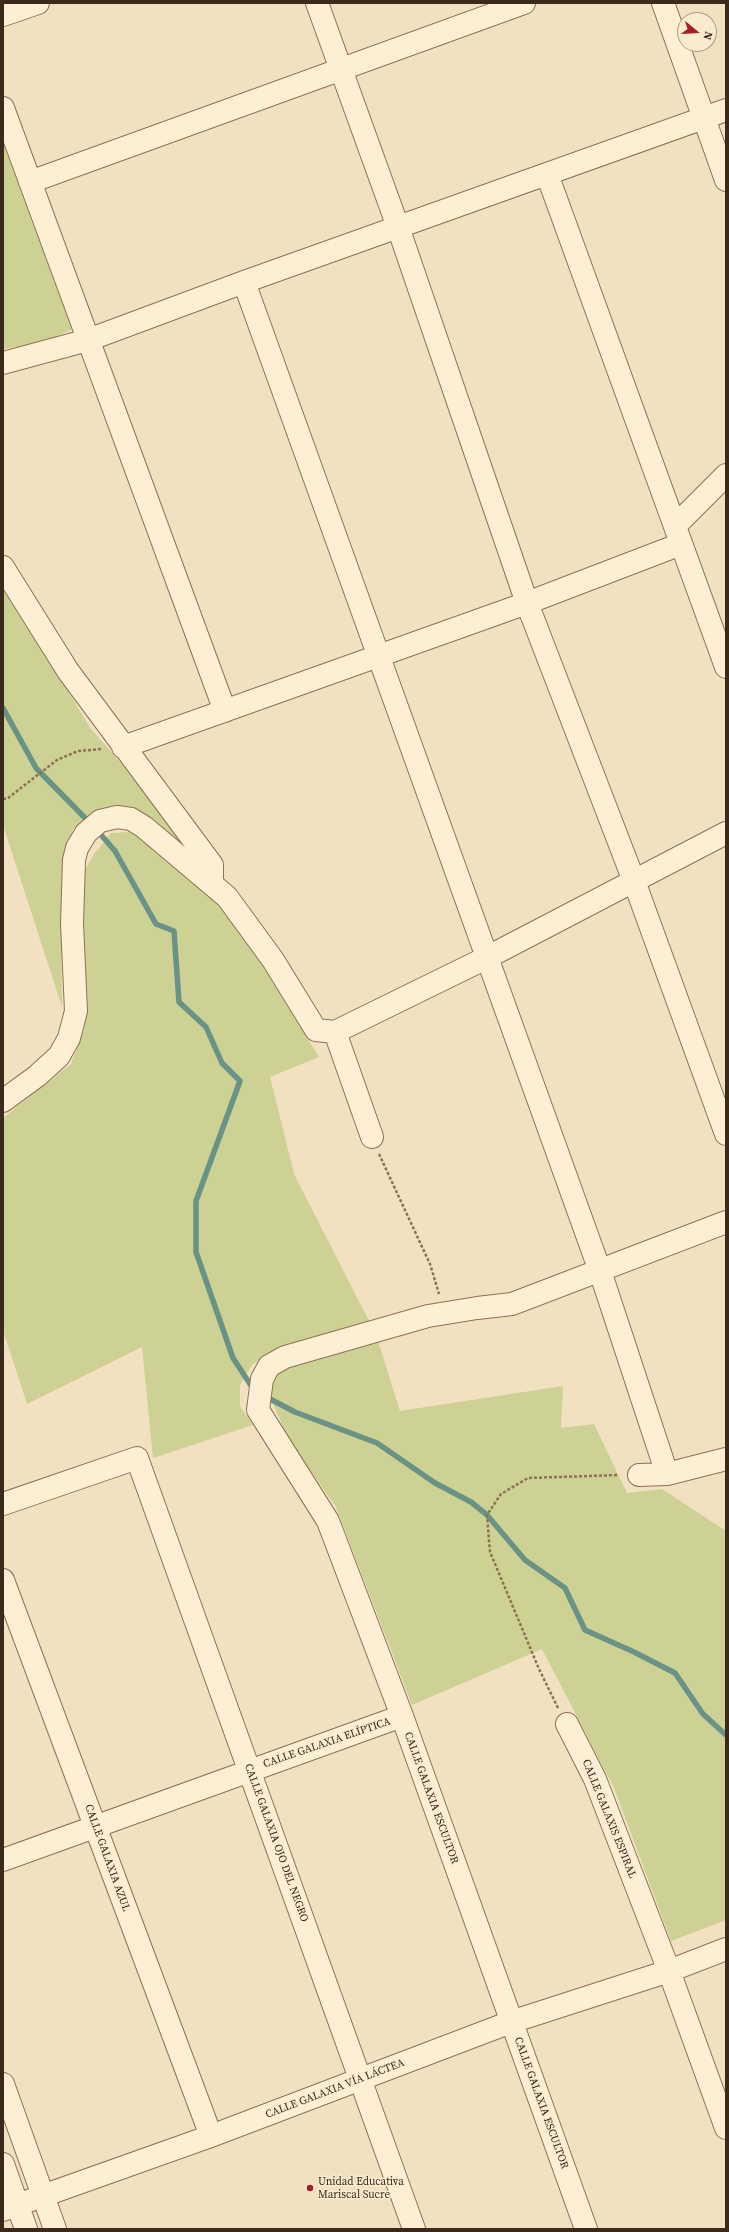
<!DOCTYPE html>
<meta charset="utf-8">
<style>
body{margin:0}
#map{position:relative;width:729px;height:2232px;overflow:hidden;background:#f2e1c0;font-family:"Source Serif 4",serif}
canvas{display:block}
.frame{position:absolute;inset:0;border:4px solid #3b2a1c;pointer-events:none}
.north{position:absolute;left:677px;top:12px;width:40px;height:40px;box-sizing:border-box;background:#f9ebd0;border:1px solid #ad9e88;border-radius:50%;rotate:108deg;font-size:11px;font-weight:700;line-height:16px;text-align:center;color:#3b2a1c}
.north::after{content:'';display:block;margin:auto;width:14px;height:18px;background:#a22026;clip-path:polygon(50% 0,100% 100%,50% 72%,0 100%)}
</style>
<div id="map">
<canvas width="729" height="2232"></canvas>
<div class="frame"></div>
<div class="north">N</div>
</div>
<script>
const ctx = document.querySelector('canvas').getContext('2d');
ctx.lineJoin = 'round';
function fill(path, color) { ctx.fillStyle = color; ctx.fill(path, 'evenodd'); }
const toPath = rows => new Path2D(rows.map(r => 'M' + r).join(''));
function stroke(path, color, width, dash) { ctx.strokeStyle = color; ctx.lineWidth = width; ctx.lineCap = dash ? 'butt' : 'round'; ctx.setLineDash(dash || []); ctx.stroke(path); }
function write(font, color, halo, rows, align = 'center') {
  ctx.font = font + ' "Source Serif 4",serif'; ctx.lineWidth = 3; ctx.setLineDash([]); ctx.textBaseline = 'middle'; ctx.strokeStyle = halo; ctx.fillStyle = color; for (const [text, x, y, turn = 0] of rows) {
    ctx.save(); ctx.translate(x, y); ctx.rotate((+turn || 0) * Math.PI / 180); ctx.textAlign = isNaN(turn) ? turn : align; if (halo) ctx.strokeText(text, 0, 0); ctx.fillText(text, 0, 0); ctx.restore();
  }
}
fill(toPath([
 [3,132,75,328,43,343,3,349],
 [3,585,91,729,150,796,196,858,136,811,116,805,99,809,73,829,66,851,61,907,62,1007,3,825],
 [128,832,146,841,226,907,319,1057,270,1077,294,1174,369,1321,266,1354,252,1365,240,1385,240,1406,253,1425,153,1458,142,1347,27,1404,3,1330,3,1118,71,1064,84,1030,82,875,94,854,111,833],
 [378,1341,400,1411,563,1386,561,1428,594,1424,627,1493,662,1489,726,1531,726,1920,671,1941,614,1788,542,1649,412,1705,336,1507,288,1439,270,1396,270,1384,277,1371]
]), '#cdd193');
stroke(toPath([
 [3,708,36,768,90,823],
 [96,829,115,851,156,924,174,931,179,1002,206,1027,222,1063,240,1081,196,1201,196,1252,233,1358,254,1390],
 [270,1399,295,1412,377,1443,435,1483,471,1502,487,1515,525,1560,565,1588,585,1630,634,1652,675,1673,703,1714,726,1735]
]), '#699387', 5.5);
const minor = toPath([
 [317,3,398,227,527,603,634,881,726,1134],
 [663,3,726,180],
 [3,15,38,3],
 [3,108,225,711],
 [547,174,726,667],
 [30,182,524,3],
 [244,282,600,1271,667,1474],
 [3,363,88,340,244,282,726,110],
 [675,526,726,475],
 [3,567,68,671,212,865,212,883],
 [123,747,527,603,681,544],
 [335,1032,486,958,726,833],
 [335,1032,372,1137],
 [3,1101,37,1076,59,1056,69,1038,76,1011,72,923,74,860,77,848,86,833,100,821,117,817,131,819,144,827,227,897,273,960,316,1030,335,1032],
 [639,1475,667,1474,726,1459],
 [3,1504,137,1458,414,2229],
 [3,1580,211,2136],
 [567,1724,595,1779,669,1971,726,2128],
 [3,1860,402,1716],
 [3,2084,55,2229],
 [3,2164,26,2229],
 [3,2210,211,2136,511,2022,669,1971,726,1949],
 [586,2229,402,1716,328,1521,258,1410,262,1379,269,1366,285,1357,428,1316,477,1308,512,1304,726,1222]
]);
stroke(minor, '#8d7156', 24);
stroke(toPath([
 [3,799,8,798,57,760,78,751,102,749],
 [379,1154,430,1264,439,1294],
 [558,1708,539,1669,490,1552,487,1515,501,1494,528,1478,619,1475]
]), '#8d7156', 2.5, [3, 2]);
stroke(minor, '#fcefd4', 22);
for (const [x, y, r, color] of [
 [310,2188,4,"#a22026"]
]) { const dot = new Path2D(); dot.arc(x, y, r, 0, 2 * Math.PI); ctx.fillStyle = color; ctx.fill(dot); stroke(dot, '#f9ebd0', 1.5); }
write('11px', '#3b2a1c', '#f9ebd0', [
 ["CALLE GALAXIA ELÍPTICA",327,1743,-19],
 ["CALLE GALAXIA ESCULTOR",431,1798,70],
 ["CALLE GALAXIS ESPIRAL",609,1819,68],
 ["CALLE GALAXIA OJO DEL NEGRO",276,1843,70],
 ["CALLE GALAXIA AZUL",107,1858,70],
 ["CALLE GALAXIA VÍA LÁCTEA",335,2089,-21],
 ["CALLE GALAXIA ESCULTOR",541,2103,70]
]);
write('11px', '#3b2a1c', '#f9ebd0', [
 ["Unidad Educativa",318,2182],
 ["Mariscal Sucre",318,2195]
], 'left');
</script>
